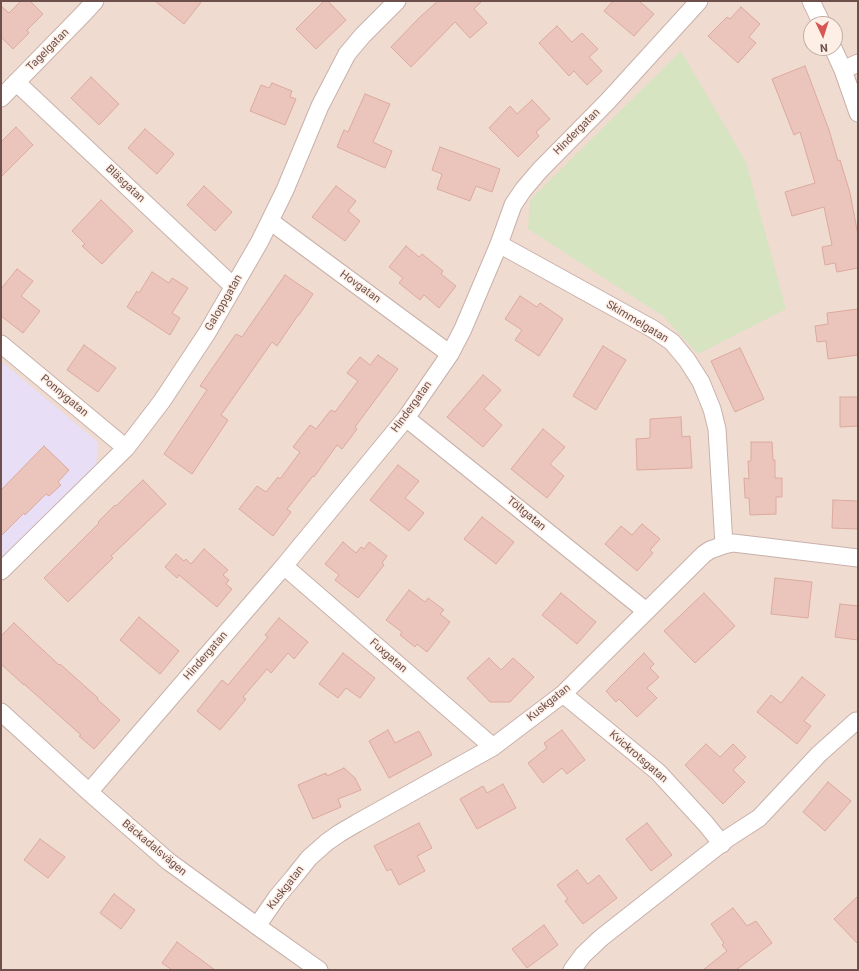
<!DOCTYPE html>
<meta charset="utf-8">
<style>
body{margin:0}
#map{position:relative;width:859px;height:971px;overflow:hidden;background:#f9ebe1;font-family:Roboto,sans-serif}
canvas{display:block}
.frame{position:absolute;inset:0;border:2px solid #6d504b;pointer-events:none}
.north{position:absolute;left:803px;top:16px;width:40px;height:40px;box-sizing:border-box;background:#fdefe6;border:1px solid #c3afa8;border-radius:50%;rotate:176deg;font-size:11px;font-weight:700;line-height:16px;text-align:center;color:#6d504b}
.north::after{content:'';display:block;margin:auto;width:14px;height:18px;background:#d75652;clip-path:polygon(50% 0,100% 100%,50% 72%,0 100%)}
</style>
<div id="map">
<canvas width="859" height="971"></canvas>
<div class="frame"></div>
<div class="north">N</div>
</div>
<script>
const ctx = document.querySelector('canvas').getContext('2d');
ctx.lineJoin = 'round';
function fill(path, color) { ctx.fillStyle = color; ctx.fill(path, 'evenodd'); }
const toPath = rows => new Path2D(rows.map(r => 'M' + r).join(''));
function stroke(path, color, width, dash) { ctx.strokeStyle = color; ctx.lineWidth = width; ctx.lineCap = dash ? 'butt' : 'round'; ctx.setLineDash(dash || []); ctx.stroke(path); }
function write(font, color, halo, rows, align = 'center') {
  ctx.font = font + ' Roboto,sans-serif'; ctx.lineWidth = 3; ctx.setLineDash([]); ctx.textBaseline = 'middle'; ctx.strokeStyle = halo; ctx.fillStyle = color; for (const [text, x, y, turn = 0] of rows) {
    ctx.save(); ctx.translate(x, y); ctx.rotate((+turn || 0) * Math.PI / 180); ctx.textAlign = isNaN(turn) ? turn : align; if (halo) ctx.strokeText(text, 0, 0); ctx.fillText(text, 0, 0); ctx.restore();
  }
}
fill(toPath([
 [1,1,858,1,858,970,1,970],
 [811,24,835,24,835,48,811,48]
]), '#f0dbd0');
fill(toPath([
 [1,361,98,442,96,467,1,559]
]), '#e8def5');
fill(toPath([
 [681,51,746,162,786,309,698,354,663,316,528,229,530,200]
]), '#d6e4c1');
const building = toPath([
 [21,1,30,1,43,14,27,30,29,33,13,49,1,37,1,6,9,13,21,1],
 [155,1,202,1,184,24,155,1],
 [324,1,328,1,346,20,316,49,296,29,324,1],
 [438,1,482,1,474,9,487,23,470,38,455,22,411,67,391,47,420,17,438,1],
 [613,1,639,1,654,14,634,36,604,11,613,1],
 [741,7,760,24,749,37,756,43,738,63,708,36,727,17,730,19,741,7],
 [557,26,572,42,582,33,598,49,589,57,602,71,587,85,574,71,569,76,539,43,557,26],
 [805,66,829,130,838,161,840,160,850,193,858,235,858,268,837,272,835,263,825,265,822,247,832,245,824,207,792,216,785,192,815,183,800,132,794,135,772,79,805,66],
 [91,77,119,104,99,125,71,98,91,77],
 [272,83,292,91,290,97,296,99,285,125,250,111,261,85,269,88,272,83],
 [365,94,390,104,373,142,392,151,385,168,337,147,344,130,348,132,365,94],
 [532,100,550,119,536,132,539,136,518,157,489,128,510,106,517,114,532,100],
 [16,127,33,145,1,177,1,142,16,127],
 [145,129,174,154,157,174,128,148,145,129],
 [440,147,500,169,492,192,476,186,470,201,437,189,442,174,432,170,440,147],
 [204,186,232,212,215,231,187,205,204,186],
 [336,186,356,201,348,211,360,221,345,241,312,217,336,186],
 [101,200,133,231,102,264,82,246,85,244,72,231,101,200],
 [406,246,419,257,422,254,443,271,441,274,456,286,439,308,424,295,420,300,399,283,403,278,389,267,406,246],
 [17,269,33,281,21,296,40,311,23,333,1,316,1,289,17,269],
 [152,272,169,283,172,278,188,288,172,313,180,318,170,335,127,307,137,291,139,293,152,272],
 [285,275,313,294,299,315,298,315,277,346,272,342,221,415,228,420,192,474,164,454,207,390,200,386,236,334,242,337,285,275],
 [520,296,537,307,540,303,563,319,539,356,515,340,522,330,505,319,520,296],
 [858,309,858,355,828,359,826,341,817,342,815,326,828,324,827,313,858,309],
 [84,345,116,368,98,392,67,370,84,345],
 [603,346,626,360,596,410,573,396,603,346],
 [740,348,764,399,735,412,711,361,740,348],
 [378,355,398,369,355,427,357,429,342,449,337,445,314,477,313,476,287,509,291,512,273,536,239,509,257,486,266,492,278,477,280,479,300,452,293,447,310,425,316,429,331,410,335,412,358,381,347,373,360,357,370,365,378,355],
 [483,375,501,390,484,409,502,425,483,447,447,417,483,375],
 [840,397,858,397,858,426,840,427,840,397],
 [681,417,682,437,690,436,692,468,637,470,636,439,650,438,650,419,681,417],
 [543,429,565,447,550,464,564,476,547,498,511,469,543,429],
 [751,442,772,442,773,460,775,460,775,478,782,478,782,497,776,497,776,514,750,515,749,498,745,498,744,478,749,479,748,461,751,461,751,442],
 [44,446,69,470,58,482,61,485,49,496,46,494,25,515,24,513,1,536,1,490,44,446],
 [398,465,419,481,405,498,424,513,409,531,370,500,398,465],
 [143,480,166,504,111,556,113,558,68,602,44,578,99,523,98,522,115,505,116,506,143,480],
 [833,500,858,501,858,529,832,528,833,500],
 [482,517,514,542,496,564,464,539,482,517],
 [642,524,660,539,650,550,653,553,637,571,605,544,621,526,632,535,642,524],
 [343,542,356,553,361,547,364,549,369,542,387,556,382,563,384,565,358,598,335,580,339,575,325,564,343,542],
 [204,549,228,570,223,575,229,580,226,584,232,589,217,607,179,575,177,578,165,567,176,554,184,561,186,559,191,564,204,549],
 [775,578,812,582,808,618,771,614,775,578],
 [409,590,425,602,428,598,444,610,440,614,450,622,427,652,417,644,415,647,400,635,402,632,386,620,409,590],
 [561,593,596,622,577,644,542,615,561,593],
 [704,593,735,626,695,663,664,631,704,593],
 [840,604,858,606,858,640,835,637,840,604],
 [139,617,179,651,160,674,120,640,139,617],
 [279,618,308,642,294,659,288,653,271,673,267,669,243,697,246,699,220,730,197,711,222,680,228,685,268,637,265,635,279,618],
 [14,623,59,665,60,664,98,698,97,699,120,720,94,749,79,736,81,735,24,684,24,685,1,664,1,636,14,623],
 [343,653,375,678,360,698,346,688,338,698,319,684,343,653],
 [644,653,654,664,650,668,659,677,647,688,657,698,637,717,619,699,616,702,606,691,644,653],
 [489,658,501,670,513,658,534,677,510,702,490,702,467,678,489,658],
 [802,677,825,695,804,721,811,726,797,744,757,712,771,695,781,703,802,677],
 [388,730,395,743,419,731,432,755,389,778,369,741,388,730],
 [562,730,585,760,567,774,562,768,543,783,528,763,547,748,544,743,562,730],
 [706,744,720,757,733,744,746,757,733,770,745,782,723,804,685,765,706,744],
 [344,768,355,778,361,790,338,799,341,807,313,819,298,785,326,773,327,776,344,768],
 [828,782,851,801,825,831,803,812,828,782],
 [503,784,516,808,477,829,460,799,483,786,487,793,503,784],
 [419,823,432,848,417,856,425,871,399,885,391,869,387,871,374,846,419,823],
 [647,823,672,855,651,871,626,839,647,823],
 [40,839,65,857,48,878,24,860,40,839],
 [577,870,588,884,599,875,617,898,583,924,565,901,568,899,557,885,577,870],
 [114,894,135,910,121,929,100,913,114,894],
 [858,896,858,944,834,919,858,896],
 [733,908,747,926,756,921,772,943,736,970,703,970,727,951,722,945,724,943,711,924,733,908],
 [544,925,558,945,527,968,512,949,544,925],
 [177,942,215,970,172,970,162,963,177,942]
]);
fill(building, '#ebc5bb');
stroke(building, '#dcaa9e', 1);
const street = toPath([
 [811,1,822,24],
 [833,48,843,70,858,113],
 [843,70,858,63],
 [16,82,234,287],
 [1,98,85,12,95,1],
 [270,221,450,354],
 [499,244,653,329,672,342,687,360,701,382,712,409,717,429,724,545],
 [1,344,126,448],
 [406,418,646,611],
 [284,566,493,747],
 [1,571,126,448,162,401,207,333,260,241,285,190,320,106,347,54,363,35,397,1],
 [563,694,658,772,705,823,722,844],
 [1,712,89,792,168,861,257,926,319,970],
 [89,792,284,566,406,418,450,354,463,329,499,244,513,205,523,190,540,170,608,101,699,1],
 [257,926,277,897,293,878,309,858,327,842,340,833,357,823,493,747,563,694,704,554,710,550,724,545,733,543,750,545,858,558],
 [572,970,583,955,601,938,728,838,759,818,819,754,856,721]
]);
stroke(street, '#c8b1aa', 19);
stroke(street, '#fff', 17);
write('11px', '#6d504b', '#fdefe6', [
 ["Tagelgatan",48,50,-45],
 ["Hindergatan",577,132,-45],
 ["Bläsgatan",125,184,43],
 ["Hovgatan",360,287,36],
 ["Galoppgatan",224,303,-60],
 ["Skimmelgatan",637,322,31],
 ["Ponnygatan",64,396,40],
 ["Hindergatan",412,407,-54],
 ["Töltgatan",526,514,39],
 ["Hindergatan",206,656,-49],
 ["Fuxgatan",388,656,41],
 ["Kuskgatan",549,703,-39],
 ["Kvickrotsgatan",638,757,41],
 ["Bäckadalsvägen",154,848,40],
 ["Kuskgatan",286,888,-52]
]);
</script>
